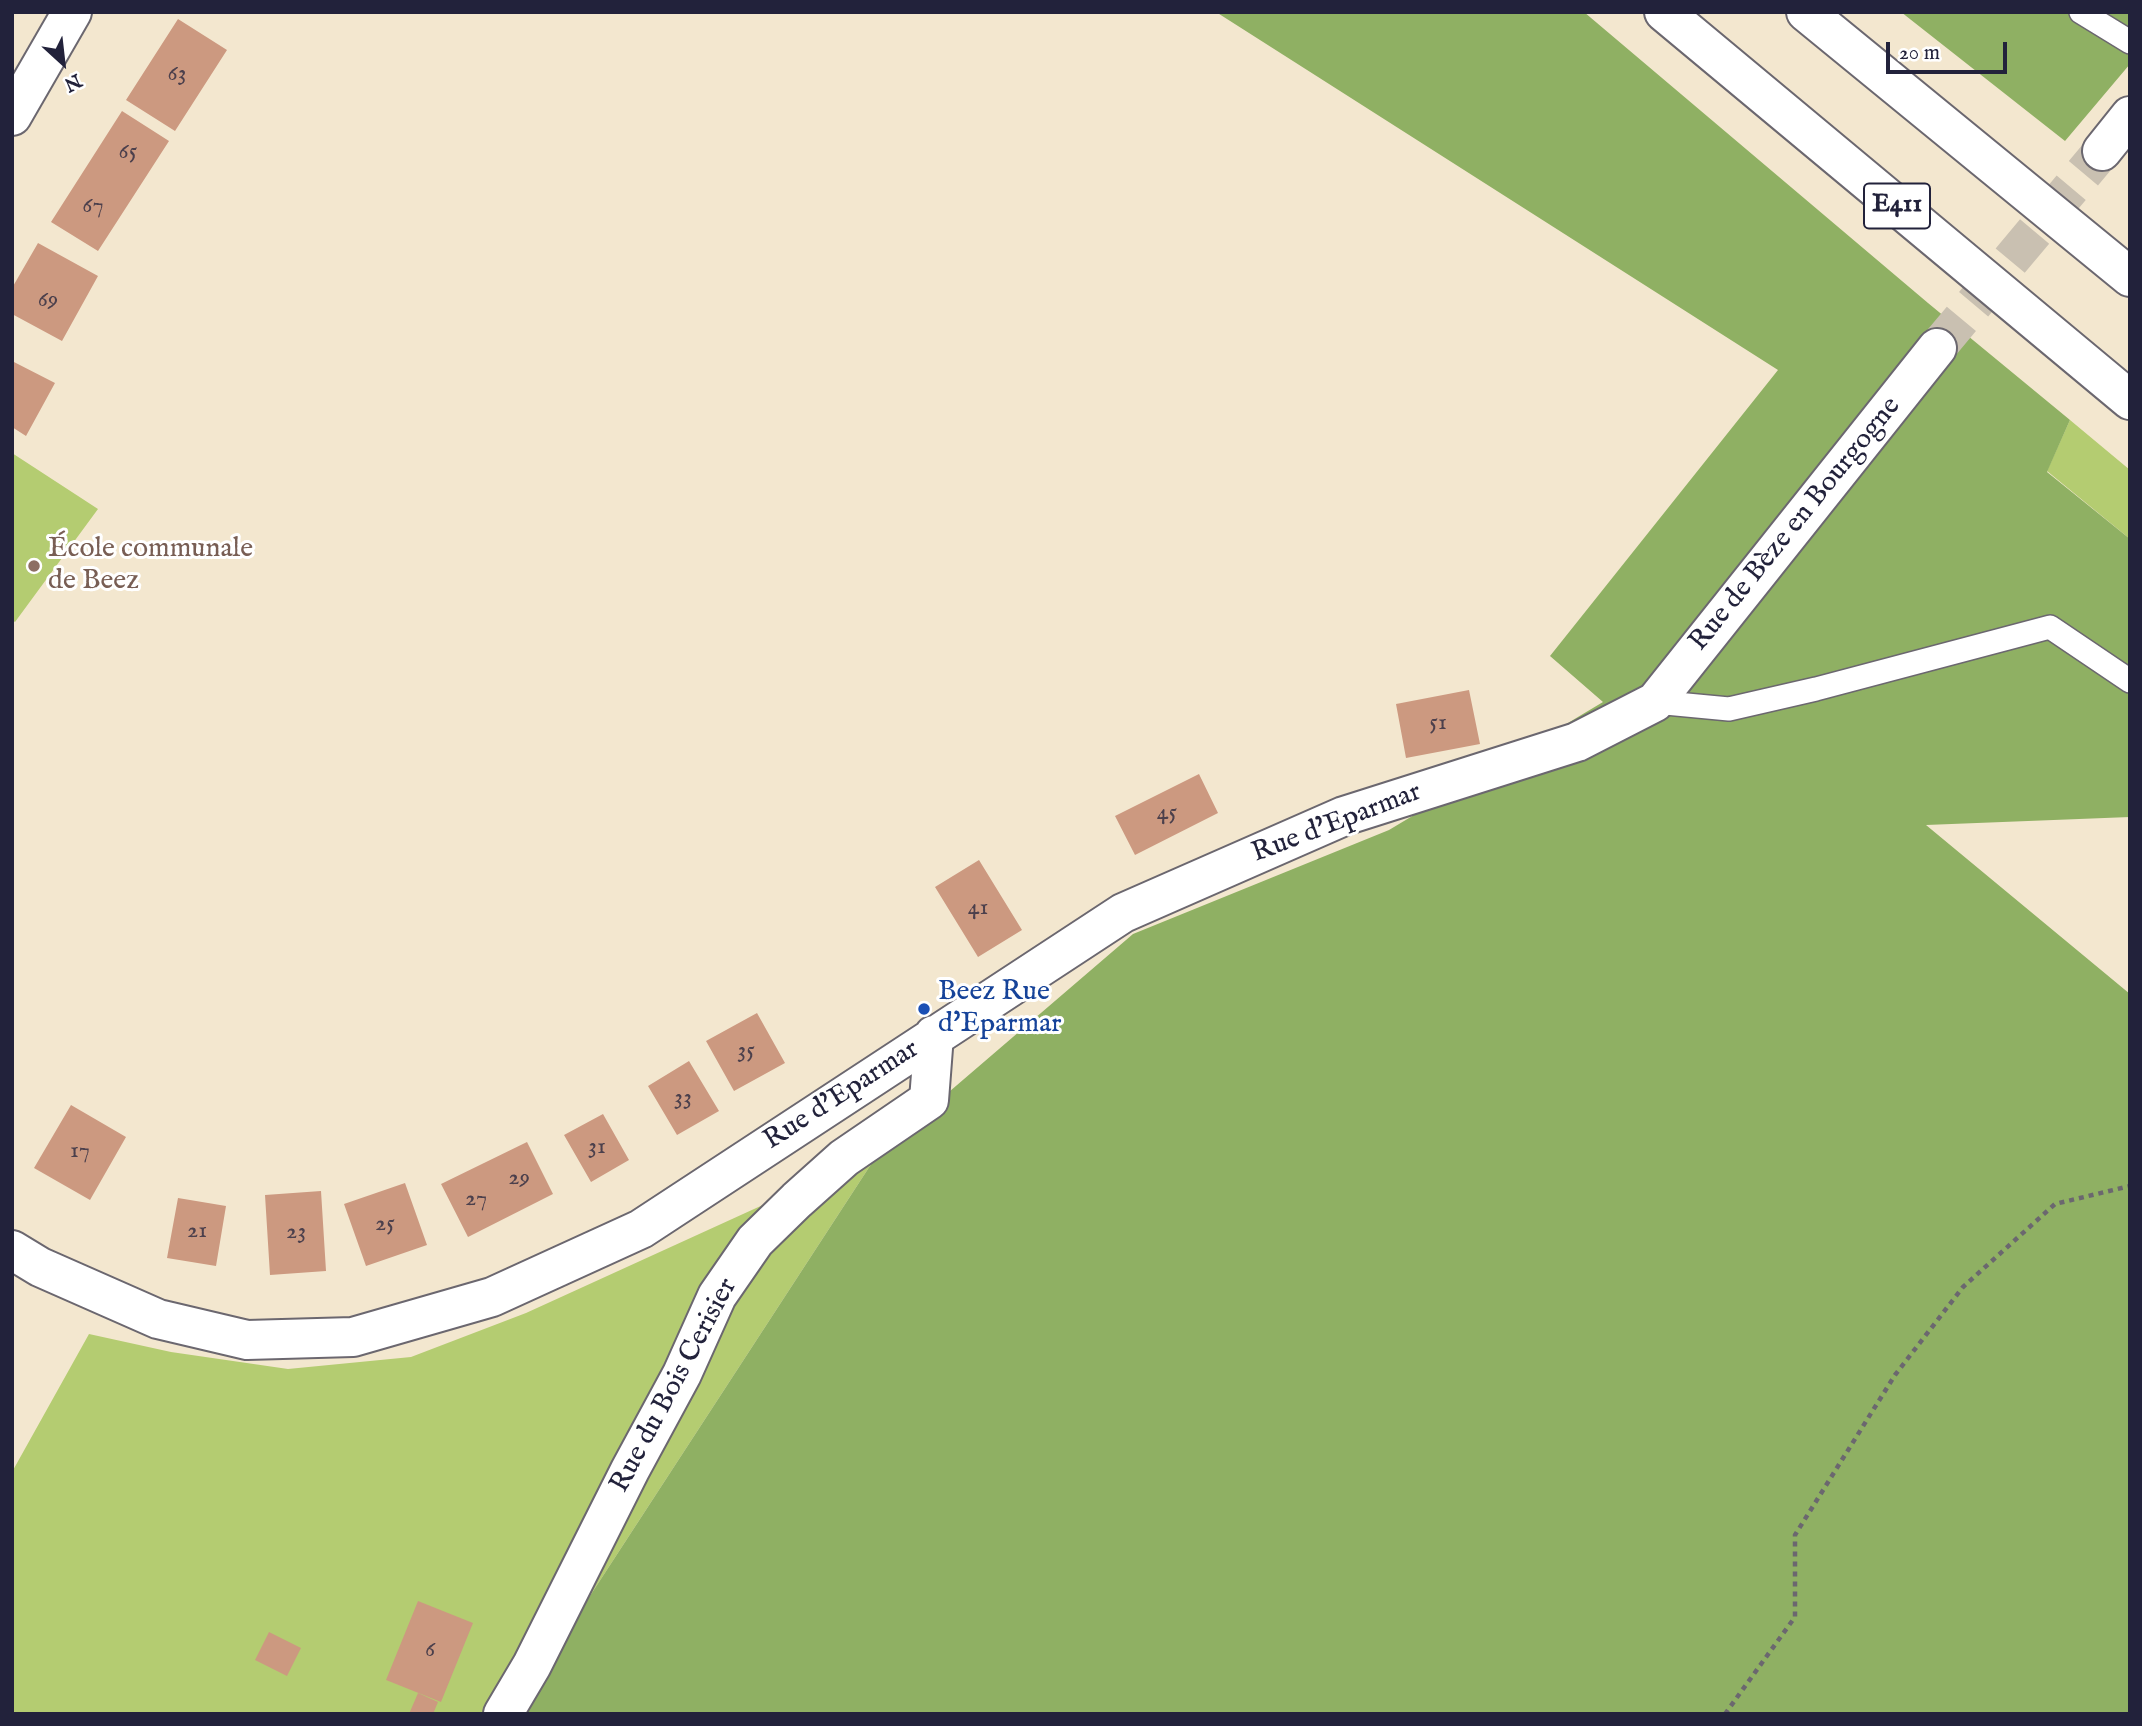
<!DOCTYPE html>
<html>
<head>
<meta charset="utf-8">
<style>
  body { margin:0 }
  #map { position:relative; width:2142px; height:1726px; overflow:hidden; background:#f3e7cf; font-family:"IM FELL English",serif }
  canvas { display:block }
  .frame { position:absolute; inset:0; border:14px solid #22223b; pointer-events:none }
  .north { position:absolute; left:28px; top:28px; width:70px; height:70px; -webkit-text-stroke:5px #fff; paint-order:stroke; rotate:153deg; font-size:19px; font-weight:700; line-height:28px; text-align:center; color:#22223b }
  .north::after { content:''; display:block; margin:auto; width:24px; height:32px; background:#22223b; clip-path:polygon(50% 0,100% 100%,50% 72%,0 100%) }
  .scale { position:absolute; left:1886px; top:42px; width:121px; height:32px; box-sizing:border-box; border:4px solid #22223b; border-top:0; padding-left:9px; font-size:21px; line-height:24px; white-space:nowrap; color:#22223b; -webkit-text-stroke:5px #fff; paint-order:stroke }
</style>
</head>
<body>
<div id="map">
<canvas width="2142" height="1726"></canvas>
<div class="frame"></div>
<div class="north">N</div>
<div class="scale">20 m</div>
</div>
<script>
const ctx = document.querySelector('canvas').getContext('2d');
ctx.lineJoin = 'round';
function fill(path, color) { ctx.fillStyle = color; ctx.fill(path, 'evenodd'); }
function strokePath(path, color, width, dash) { ctx.strokeStyle = color; ctx.lineWidth = width; ctx.lineCap = dash ? 'butt' : 'round'; ctx.setLineDash(dash || []); ctx.stroke(path); }
function drawText(font, color, halo, rows, align = 'center') {
  ctx.font = font + ' "IM FELL English",serif'; ctx.lineWidth = 6; ctx.setLineDash([]); ctx.textBaseline = 'middle'; ctx.strokeStyle = halo; ctx.fillStyle = color; for (const [text, x, y, turn = 0] of rows) {
    ctx.save(); ctx.translate(x, y); ctx.rotate((+turn || 0) * Math.PI / 180); ctx.textAlign = isNaN(turn) ? turn : align; if (halo) ctx.strokeText(text, 0, 0); ctx.fillText(text, 0, 0); ctx.restore();
  }
}
const green = new Path2D(`
  M2070 420 2130 470V539L2047 471Z
  M12 453 98 509 15 622 12 620Z
  M879 1152 513 1714H12V1472L89 1334 171 1352 288 1369 411 1357 526 1313Z`);
const forest = new Path2D(`
  M1216 12H1584L1928 303 2070 420 2047 472 2130 539V817L1926 825 2130 994V1714H513L879 1152 1133 934 1389 830 1603 702 1550 656 1778 370Z
  M1901 12H2130V64L2065 141Z`);
const building = new Path2D(`
  M178 19 227 50 175 131 126 100Z
  M122 111 169 141 98 251 51 222Z
  M38 243 98 276 62 341 12 314V288Z
  M12 361 55 383 26 436 12 427Z
  M1469 690 1480 744 1406 758 1396 704Z
  M1199 774 1218 813 1135 855 1115 816Z
  M979 860 1022 930 978 957 935 887Z
  M757 1013 785 1063 734 1091 706 1041Z
  M689 1061 719 1111 677 1135 648 1086Z
  M71 1105 126 1137 90 1200 34 1168Z
  M603 1114 629 1160 591 1182 564 1135Z
  M527 1142 553 1194 468 1237 441 1184Z
  M405 1183 427 1245 366 1266 344 1204Z
  M321 1191 326 1271 270 1275 265 1195Z
  M178 1198 226 1206 216 1266 167 1258Z
  M418 1601 473 1623 441 1702 386 1680Z
  M269 1632 301 1648 287 1676 255 1660Z
  M418 1693 438 1702 433 1714H409Z`);
const streetTunnel = new Path2D(`
  M1937 348 2102 151`);
const path = new Path2D(`
  M1725 1714 1795 1617V1535L1895 1375 1963 1287 2055 1204 2130 1186`);
const lane = new Path2D(`
  M2081 12 2130 42
  M1655 702 1729 709 1816 689 2050 627 2130 681`);
const street = new Path2D(`
  M2102 151 2130 116
  M12 1250 40 1267 158 1319 247 1340 353 1337 492 1297 641 1229 1123 913 1344 816 1577 742 1655 702 1937 348
  M503 1714 532 1665 630 1470 682 1374 717 1296 755 1241 797 1200 844 1158 929 1100 934 1035`);
const secondary = new Path2D(`
  M12 116 72 12`);
const highway = new Path2D(`
  M1664 12 2130 400
  M1806 12 2130 277`);
const markers = [
  [34,566,7,"#8d6e63"],
  [924,1009,7,"#1a4fb4"]
];
const numberNames = [
  ["63",177,75],
  ["65",128,153],
  ["67",93,207],
  ["69",48,301],
  ["51",1438,724],
  ["45",1167,814],
  ["41",978,909],
  ["35",746,1052],
  ["33",683,1099],
  ["31",597,1148],
  ["17",80,1152],
  ["29",519,1179],
  ["27",476,1200],
  ["25",385,1225],
  ["21",197,1232],
  ["23",296,1233],
  ["6",430,1651]
];
const shields = [
  [1897,206,66]
];
const shieldNames = [
  ["E411",1897,206]
];
const streetNames = [
  ["Rue de Bèze en Bourgogne",1796,525,-51],
  ["Rue d'Eparmar",1337,824,-21],
  ["Rue d'Eparmar",842,1096,-33],
  ["Rue du Bois Cerisier",675,1386,-62]
];
const educationNames = [
  ["École communale",48,550],
  ["de Beez",48,582]
];
const transitNames = [
  ["Beez Rue",938,993],
  ["d'Eparmar",938,1025]
];
fill(green, '#b4cc71');
fill(forest, '#8fb063');
fill(building, '#cc9980');
strokePath(streetTunnel, '#c9c0b1', 38, [38, 19]);
strokePath(lane, '#6b676f', 26);
strokePath(street, '#6b676f', 42);
strokePath(secondary, '#6b676f', 42);
strokePath(highway, '#6b676f', 42);
strokePath(path, '#6b676f', 4.5, [5, 5]);
strokePath(lane, '#fff', 23);
strokePath(street, '#fff', 38);
strokePath(secondary, '#fff', 38);
strokePath(highway, '#fff', 38);
for (const [x, y, r, color] of markers) { const dot = new Path2D(); dot.arc(x, y, r, 0, 2 * Math.PI); ctx.fillStyle = color; ctx.fill(dot); strokePath(dot, '#fff', 2.5); }
drawText('24px', '#4c404c', null, numberNames);
for (const [x, y, w] of shields) { const box = new Path2D(); box.roundRect(x - w / 2, y - 22.5, w, 45, 5); ctx.fillStyle = '#fff'; ctx.fill(box); strokePath(box, '#22223b', 2); }
drawText('bold 26px', '#22223b', null, shieldNames);
drawText('28px', '#22223b', '#fff', streetNames);
drawText('28px', '#785e54', '#fff', educationNames, 'left');
drawText('28px', '#164399', '#fff', transitNames, 'left');
</script>
</body>
</html>
